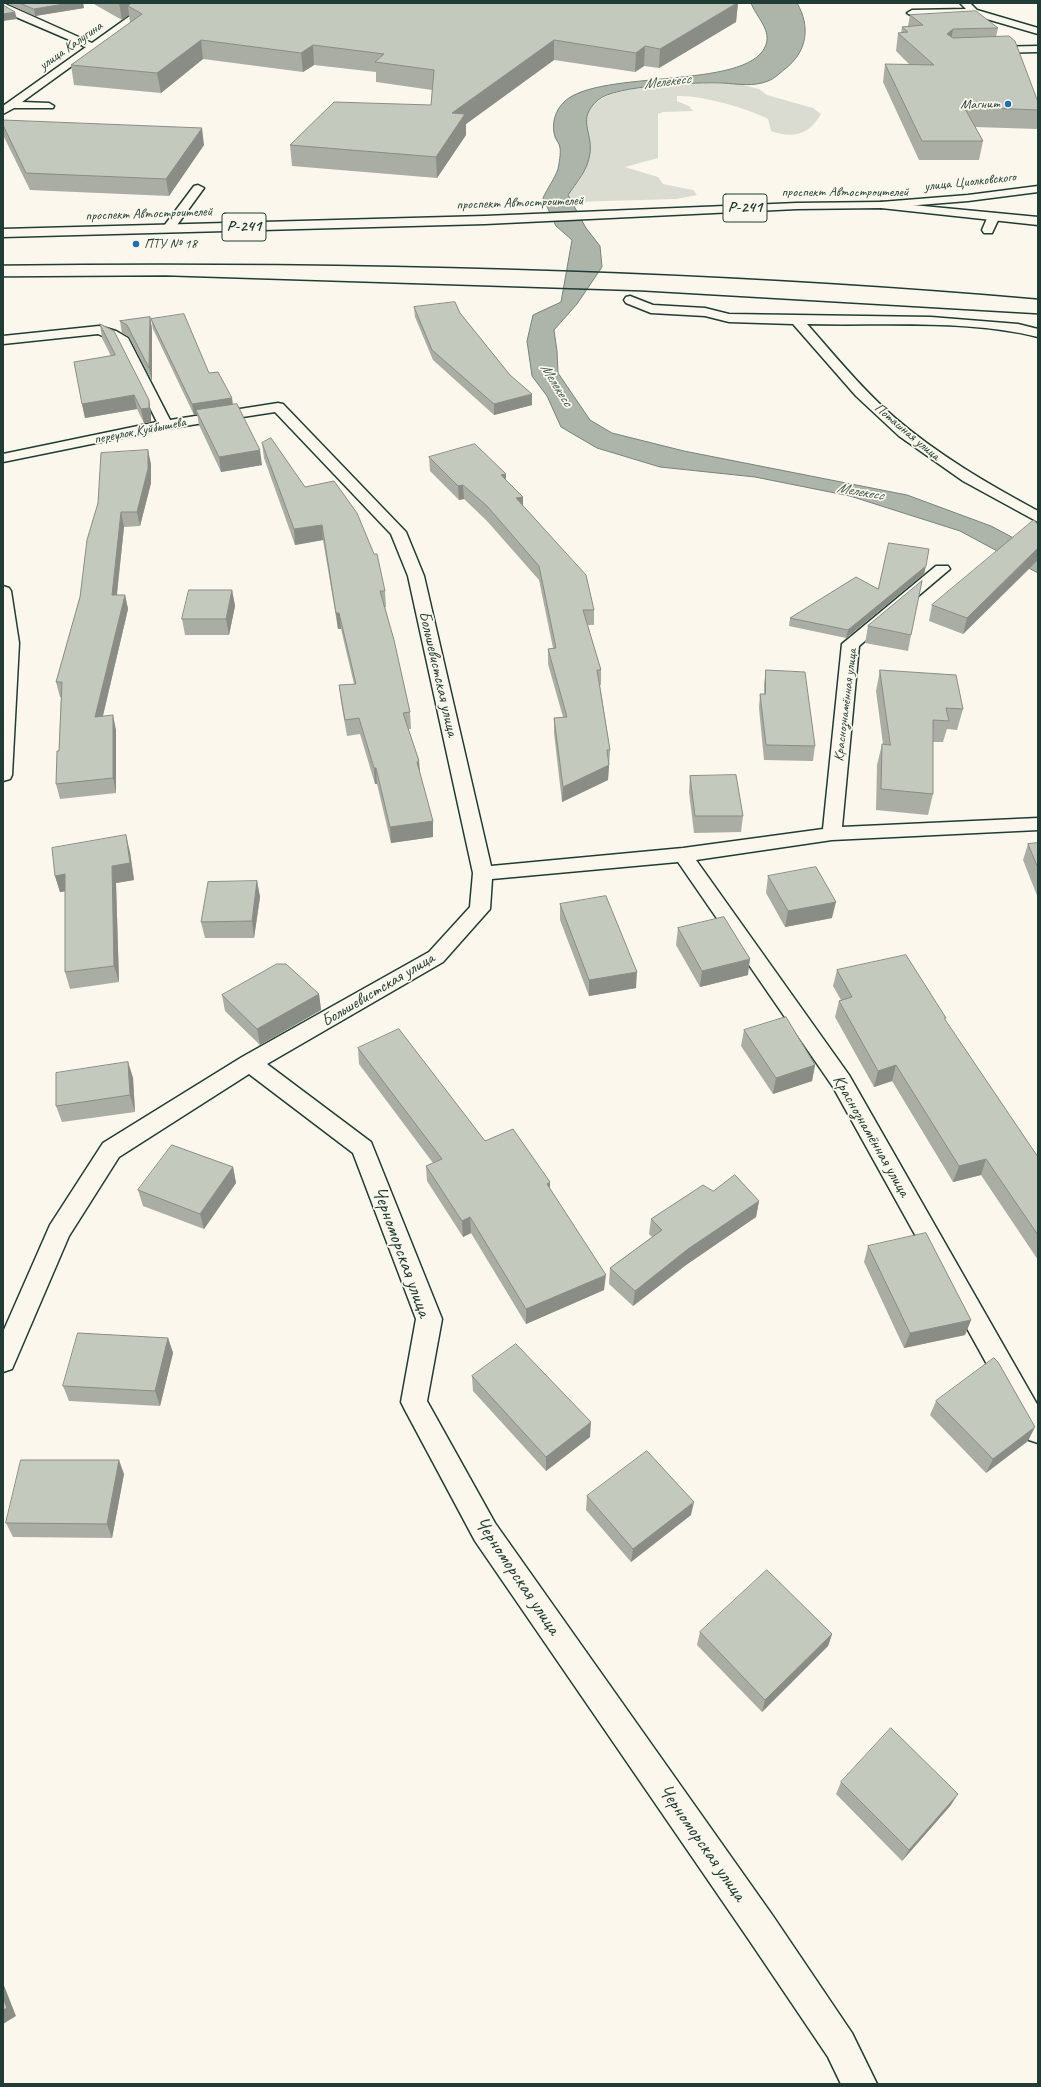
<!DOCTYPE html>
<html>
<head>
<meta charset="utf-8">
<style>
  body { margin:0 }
  #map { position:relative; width:1041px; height:2087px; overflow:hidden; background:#fbf7ec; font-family:Caveat,sans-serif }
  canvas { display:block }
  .frame { position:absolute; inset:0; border:4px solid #1f3d34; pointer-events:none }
</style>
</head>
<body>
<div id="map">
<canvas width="1041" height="2087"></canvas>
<div class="frame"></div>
</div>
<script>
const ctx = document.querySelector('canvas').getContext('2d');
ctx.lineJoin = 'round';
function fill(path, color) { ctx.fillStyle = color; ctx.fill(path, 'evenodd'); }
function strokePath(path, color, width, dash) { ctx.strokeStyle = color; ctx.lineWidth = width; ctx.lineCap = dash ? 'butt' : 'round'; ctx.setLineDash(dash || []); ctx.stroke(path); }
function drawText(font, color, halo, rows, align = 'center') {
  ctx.font = font + ' Caveat,sans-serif'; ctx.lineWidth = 3.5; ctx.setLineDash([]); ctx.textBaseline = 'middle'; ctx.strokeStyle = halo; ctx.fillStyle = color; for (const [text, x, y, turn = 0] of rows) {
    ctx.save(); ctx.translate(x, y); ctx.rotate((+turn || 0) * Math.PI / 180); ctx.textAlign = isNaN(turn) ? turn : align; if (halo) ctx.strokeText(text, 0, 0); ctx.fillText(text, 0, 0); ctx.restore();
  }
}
const green = new Path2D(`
  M722 83 739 84 759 89 767 95 813 108 821 114C809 135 793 139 771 131L768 119C747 108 701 95 677 96V101L689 106 693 111 663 112 658 114V158L625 167 658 177 663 184 693 190 697 195 676 199 571 202 568 195C572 189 581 181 583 173 586 165 589 142 588 134 588 130 585 126 585 122 586 80 693 84 722 83Z`);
const water = new Path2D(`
  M751 3H797C811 27 807 52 785 69 780 73 774 79 768 81 754 87 737 84 723 83 698 82 615 85 598 100 576 119 593 132 590 153 588 170 577 182 568 195L586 228 600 246 602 267 577 304 554 330 557 351 558 373 590 420 612 433 684 451 907 495 991 526 1038 551V573L960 531 850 496 755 477 660 467 597 448 561 427 547 396 532 376 527 341 533 315 561 302 572 240 556 226 543 198C547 189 555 178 558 169 559 164 561 153 560 148 560 144 556 140 555 137 551 124 555 110 565 101 601 69 745 90 765 47 773 31 756 17 751 3Z`);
const minor = new Path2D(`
  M3 3 92 43 148 3H159L22 102 49 103 54 106 53 108H14L3 114V106L86 47 9 14 3 10Z
  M960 3H970L977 10 1038 28V34L973 15 912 16 907 13 912 10 966 9Z
  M1038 46V52L989 53 984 50 989 47Z
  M198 185 204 188 172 232H164L162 229 164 226 194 186Z
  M1038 186V192L968 201 881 208 875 205 881 202 968 195Z
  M994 213 1000 216 992 233H984L982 230 988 216Z
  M630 296 653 305 705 308 729 314 931 317 1018 324 1038 329V337C967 319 881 326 807 324 835 356 863 390 895 418 938 455 988 484 1038 511V522L963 481 899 436 856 396 793 324 729 322 705 316 651 313 626 303 624 300 626 297Z
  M99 326 116 331 128 338 170 420 278 403 283 404 406 532 424 576 491 866 683 848 823 829 842 644 936 566H948L950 569 859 646 842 827 1038 818V830L832 840 696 860 849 1075 1038 1406V1443L1029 1440 833 1087 678 862 492 879 490 909 443 962 267 1064 371 1142 442 1319 427 1401 495 1523 773 1916 852 2033 877 2084H841L828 2057 749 1940 475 1541 405 1410 401 1402 416 1319 353 1153 249 1074 119 1157 69 1236 12 1369 3 1372V1332L50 1225 103 1143 242 1057 429 952 470 907 473 873 408 576 391 534 275 412 165 429 3 462V454L157 422 118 343 98 334 3 344V336Z
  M3 586 9 588 11 591 19 643 12 775 10 779 3 781Z`);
const highway = new Path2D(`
  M881 202 1038 217V225L881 208 797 209 485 224 3 237V229L485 216 797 203Z`);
const rail = new Path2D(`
  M3 265C348 261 694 269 1038 299
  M3 277 166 276 641 291 1038 314`);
const wall = new Path2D(`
  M6 3H83L84 8 35 16Z
  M92 3H738L736 22 659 68 644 66 635 72 554 60 466 124V135L437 178 292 166 290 145 431 105 432 90 376 82V72L314 65 303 72 203 59 161 93 74 85 71 65 130 23 129 15 122 20Z
  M910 15 998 28 996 37 1038 102V122L1037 129 975 127 983 141 979 160H919L883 82 885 64 910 65 896 51 898 33H901L902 27 908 26Z
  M3 120 204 145 169 196 30 190 4 137 3 131Z
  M414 307 460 313 510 375 532 405 494 415 433 360 415 317Z
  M150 317 152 329V381L129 337 122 333 120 321Z
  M151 319 209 373 232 398 233 405 262 465 221 472 199 425 197 414 194 415 153 329Z
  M100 324 149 400 151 414V422L144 423 137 409 85 418 82 404 111 356 102 338Z
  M262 443 305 487 385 591 386 607H385L410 712 411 729H408L419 761 420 773 433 837 391 843 377 784H375L360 734 347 736 341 702 339 685 354 684 341 629H338L323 540 295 545 264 458Z
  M429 457 506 480 523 497V506L594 610V625H587L601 670V685H600L610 750 608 780 562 802 554 733V718L563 717 548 664V649L553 648 539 580 487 521 464 499 459 500 430 471Z
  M151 464V483L140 526 124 527 117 595H125L128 609 103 716 116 730V793L60 799 56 784 59 751 61 697H60L56 682 80 597 98 503Z
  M1038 525V560L963 634 929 621 932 605Z
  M929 549 924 574 846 638 789 626 790 618 878 589Z
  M232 590 235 606 229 635H185L182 619Z
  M868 626 911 635 908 651 865 643Z
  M766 670 815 746 813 761 764 760 759 708 760 694H764V684Z
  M880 670 963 709 957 730 947 729 943 742H933V794L928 815 876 810 877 765 882 744H883L876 691Z
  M690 776 743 816 741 832 694 833 689 792Z
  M1038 843V898L1023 860 1028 844Z
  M130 852 134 880 116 883 119 982 70 989 65 972V891L60 892 55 876Z
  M768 876 832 918 785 927 766 893Z
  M257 881 260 897 254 938H205L201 922Z
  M560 904 636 988 589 996 560 920Z
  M678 928 748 975 700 987 676 945Z
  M837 970 945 1020 1038 1157V1260L981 1175 953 1182 892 1081 874 1087 835 1017 839 1001 841 1000 833 986Z
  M319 994 321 1010 260 1045 225 1011 222 995Z
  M744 1030 815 1065 812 1081 773 1094 741 1046Z
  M358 1048 485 1141 550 1182V1189L604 1290 526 1324 471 1233 463 1237 427 1181 426 1166 433 1163 359 1064Z
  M128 1062 133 1078 135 1112 62 1122 56 1106Z
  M233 1167 236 1183 204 1229 143 1206 138 1190Z
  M713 1191 759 1201 756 1217 686 1265 633 1306 609 1284 610 1268 652 1237 649 1234 651 1219Z
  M868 1246 971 1320 965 1335 904 1348 864 1262Z
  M168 1338 173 1353 160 1406 69 1401 63 1386Z
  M472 1376 590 1437 546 1471 473 1391Z
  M936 1401 1028 1441 986 1473 930 1415Z
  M124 1474 112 1538 13 1537 6 1523Z
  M587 1496 691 1515 631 1562 586 1510Z
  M700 1632 832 1634 828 1646 762 1712 697 1645Z
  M841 1782 951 1805 902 1861 836 1794Z`);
const shadedWall = new Path2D(`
  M70 3H83L84 8 35 16 34 9Z
  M119 3H145L128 6 129 15 122 20Z
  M738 3 736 22 659 68 660 49Z
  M15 12 17 19 3 21V14Z
  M953 29 950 46 947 34Z
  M201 40 203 59 161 93 157 73Z
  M554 40V60L466 124V135L437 178 436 157 452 113Z
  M313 45 314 65 303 72 301 53Z
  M645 46 644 66 635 72 636 53Z
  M202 128 204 145 169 196 166 179Z
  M150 317 152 329V381L149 368Z
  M532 394V405L494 415V404Z
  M134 395 137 409 85 418 82 404Z
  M232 398 233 408 196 410 197 414 194 415 192 404Z
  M149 400 151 414V422L144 423 141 409Z
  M148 450 151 464V483L140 526 137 512Z
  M260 450 262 465 221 472 219 457Z
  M506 474V488L501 475Z
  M463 485 464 499 459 500 458 486Z
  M523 497V511L516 498Z
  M121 512 124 527 115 610 112 595Z
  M322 525 323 540 295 545 294 529Z
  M1038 548V560L963 634 967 618Z
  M926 566 924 574 846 638 848 630Z
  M232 590 235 606 229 635 226 619Z
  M125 595 128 609 99 732 95 717Z
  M336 613H339L341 629H338Z
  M113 715 116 730V793L113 778Z
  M419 761 420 778 417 762Z
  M609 765 608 780 562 802 563 787Z
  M374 768H376L377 784H375Z
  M433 821V837L391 843 390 827Z
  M126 835 130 852 134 880 116 883 119 982 114 966 112 866Z
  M65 874 70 891 60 892 55 876Z
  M257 881 260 897 254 938 252 921Z
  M836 902 832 918 785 927 788 911Z
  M750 959 748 975 700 987 702 971Z
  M637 972 636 988 589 996V980Z
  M319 994 321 1010 260 1045 257 1029Z
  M128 1062 133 1078 135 1112 130 1095Z
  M815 1065 812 1081 773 1094 776 1078Z
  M896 1065 892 1081 874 1087 878 1071Z
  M986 1159 981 1175 953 1182 959 1166Z
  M233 1167 236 1183 204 1229 200 1214Z
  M550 1182V1198L547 1184Z
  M759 1201 756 1217 686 1265 633 1306 635 1291 688 1249Z
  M470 1217 471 1233 463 1237 462 1221Z
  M606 1275 604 1290 526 1324V1309Z
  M971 1320 965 1335 904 1348 910 1333Z
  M168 1338 173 1353 160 1406 155 1391Z
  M591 1422 590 1437 546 1471V1457Z
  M1035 1427 1028 1441 986 1473 993 1459Z
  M119 1460 124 1474 112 1538 107 1524Z
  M694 1502 691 1515 631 1562 633 1549Z
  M832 1634 828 1646 762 1712 765 1700Z
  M958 1794 951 1805 902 1861 909 1850Z
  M3 1983 16 2016 3 2024Z`);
const building = new Path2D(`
  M20 3H70L34 9Z
  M132 3H737L660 49 645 46 636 53 554 40 452 113 465 114 436 157 290 145 334 102 431 105 434 70 375 62 384 54 313 45 301 53 201 40 157 73 71 65 142 14 128 6Z
  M3 5 15 12 3 14Z
  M976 11 998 28 953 29 947 34 953 38 1009 36 1015 41 1038 102V110L964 107 983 141H922L885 64 934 65 898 33 908 32 902 27 923 25 910 15Z
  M3 120 202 128 166 179 26 173 3 125Z
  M455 302 460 313 510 375 532 394 494 404 432 350 414 307Z
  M184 314 209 373 218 372 232 398 192 404 151 319Z
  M150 317 149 368 127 325 120 321Z
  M100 324 114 331 149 400V408L141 409 134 395 82 404 74 362 115 355Z
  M237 404 260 450 219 457 196 410Z
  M271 438 305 487 334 481 357 513 374 554H377L385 591H380L394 640 410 712 403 713 419 761 417 762 433 821 390 827 376 768H374L359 718 345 720 339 685 356 684 339 613H336L322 525 294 529 262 443Z
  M475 444 506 474 501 475 523 497 516 498 586 575 594 610H583L601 670H597L610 750H607L609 765 563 787 554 718 567 717 548 649 556 648 539 566 487 506 463 485 458 486 429 457Z
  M148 450V469L137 512H121L112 595H125L95 717 113 715V778L56 784 57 751H59L62 682H56L80 597 87 540 98 503 101 453Z
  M1034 520 1038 525V548L967 618 932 605Z
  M889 543 929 549 926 566 848 630 790 618 856 577 878 589Z
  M922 581 911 635 868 626Z
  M189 590H232L226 619H182Z
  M766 670 805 672 815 746 766 745 760 694H765Z
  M880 670 956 675 963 709 946 708 949 721 933 720V794L881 789 882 744 890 745Z
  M736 775 743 816H695L690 776Z
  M126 835 130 863 112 866 114 966 65 972V874L55 876 52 848Z
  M1038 843V868L1028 844Z
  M816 867 836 902 788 911 768 876Z
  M257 881 252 921 201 922 208 882Z
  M606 896 637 972 589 980 560 904Z
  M724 917 750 959 702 971 678 928Z
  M906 955 946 1018H944L1038 1157V1235L986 1159 959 1166 896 1065 878 1071 839 1001 852 997 837 970Z
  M277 964H286L319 994 257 1029 222 995Z
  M786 1017 815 1065 776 1078 744 1030Z
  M399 1029 485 1141 513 1129 550 1182 547 1184 606 1275 526 1309 470 1217 462 1221 426 1166 442 1159 358 1048Z
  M128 1062 130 1095 56 1106V1073Z
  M172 1145 233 1167 200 1214 138 1190Z
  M735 1175 759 1201 688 1249 635 1291 610 1268 662 1230 651 1219 703 1185 713 1191Z
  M926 1233 971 1320 910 1333 868 1246Z
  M78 1333 168 1338 155 1391 63 1386Z
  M516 1344 591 1422 546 1457 472 1376Z
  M994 1358 998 1362 1035 1427 993 1459 936 1401Z
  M647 1451 694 1502 633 1549 587 1496Z
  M21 1460H119L107 1524 6 1523Z
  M767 1570 832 1634 765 1700 700 1632Z
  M891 1728 958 1794 909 1850 841 1782Z
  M3 1998 7 2008 3 2010Z`);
const markers = [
  [1008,104,4,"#1f6fb2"],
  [136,244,4,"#1f6fb2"]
];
const farStreetnames = [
  ["улица Калугина",71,46,-35],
  ["улица Циолковского",970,182,-6],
  ["проспект Автостроителей",845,192],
  ["проспект Автостроителей",520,203,-2],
  ["проспект Автостроителей",149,214,-2],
  ["переулок Куйбышева",140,431,-11],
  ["Поташная улица",907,432,40],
  ["Краснознамённая улица",846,705,-83]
];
const farPoinames = [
  ["Магнит",1000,104],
  ["ПТУ № 18",144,244,"left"]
];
const farWaternames = [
  ["Мелекесс",667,82,-7],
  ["Мелекесс",556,385,58],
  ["Мелекесс",860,492,10]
];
const shields = [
  [745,208,44],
  [244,227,44]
];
const shieldNames = [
  ["Р-241",745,208],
  ["Р-241",244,227]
];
const streetNames = [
  ["Большевистская улица",438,674,77],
  ["Большевистская улица",378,990,-31],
  ["Краснознамённая улица",871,1136,60]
];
const nearStreetnames = [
  ["Черноморская улица",401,1252,70],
  ["Черноморская улица",517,1576,56],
  ["Черноморская улица",702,1843,55]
];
fill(green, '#dbdcd1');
fill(water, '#adb4aa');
strokePath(water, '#74847b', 1);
strokePath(minor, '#1f3d34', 3);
strokePath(highway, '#1f3d34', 3);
fill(minor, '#fbf7ec');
fill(highway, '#fbf7ec');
strokePath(rail, '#1f3d34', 1.5);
fill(wall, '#a9ada3');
fill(shadedWall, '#898d85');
fill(building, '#c4c9be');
strokePath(building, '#898d85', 1);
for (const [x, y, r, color] of markers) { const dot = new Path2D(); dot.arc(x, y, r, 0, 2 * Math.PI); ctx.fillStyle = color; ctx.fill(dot); strokePath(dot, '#fbf7ec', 1.5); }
drawText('14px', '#1f3d34', '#fbf7ec', farStreetnames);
drawText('14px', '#1f3d34', '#fbf7ec', farPoinames, 'right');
drawText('italic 15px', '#425b52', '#fbf7ec', farWaternames);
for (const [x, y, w] of shields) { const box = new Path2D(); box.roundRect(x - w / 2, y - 14, w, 28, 3); ctx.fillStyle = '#fbf7ec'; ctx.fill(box); strokePath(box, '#1f3d34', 1); }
drawText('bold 16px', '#1f3d34', null, shieldNames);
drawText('17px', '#1f3d34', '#fbf7ec', streetNames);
drawText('20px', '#1f3d34', '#fbf7ec', nearStreetnames);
</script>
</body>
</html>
